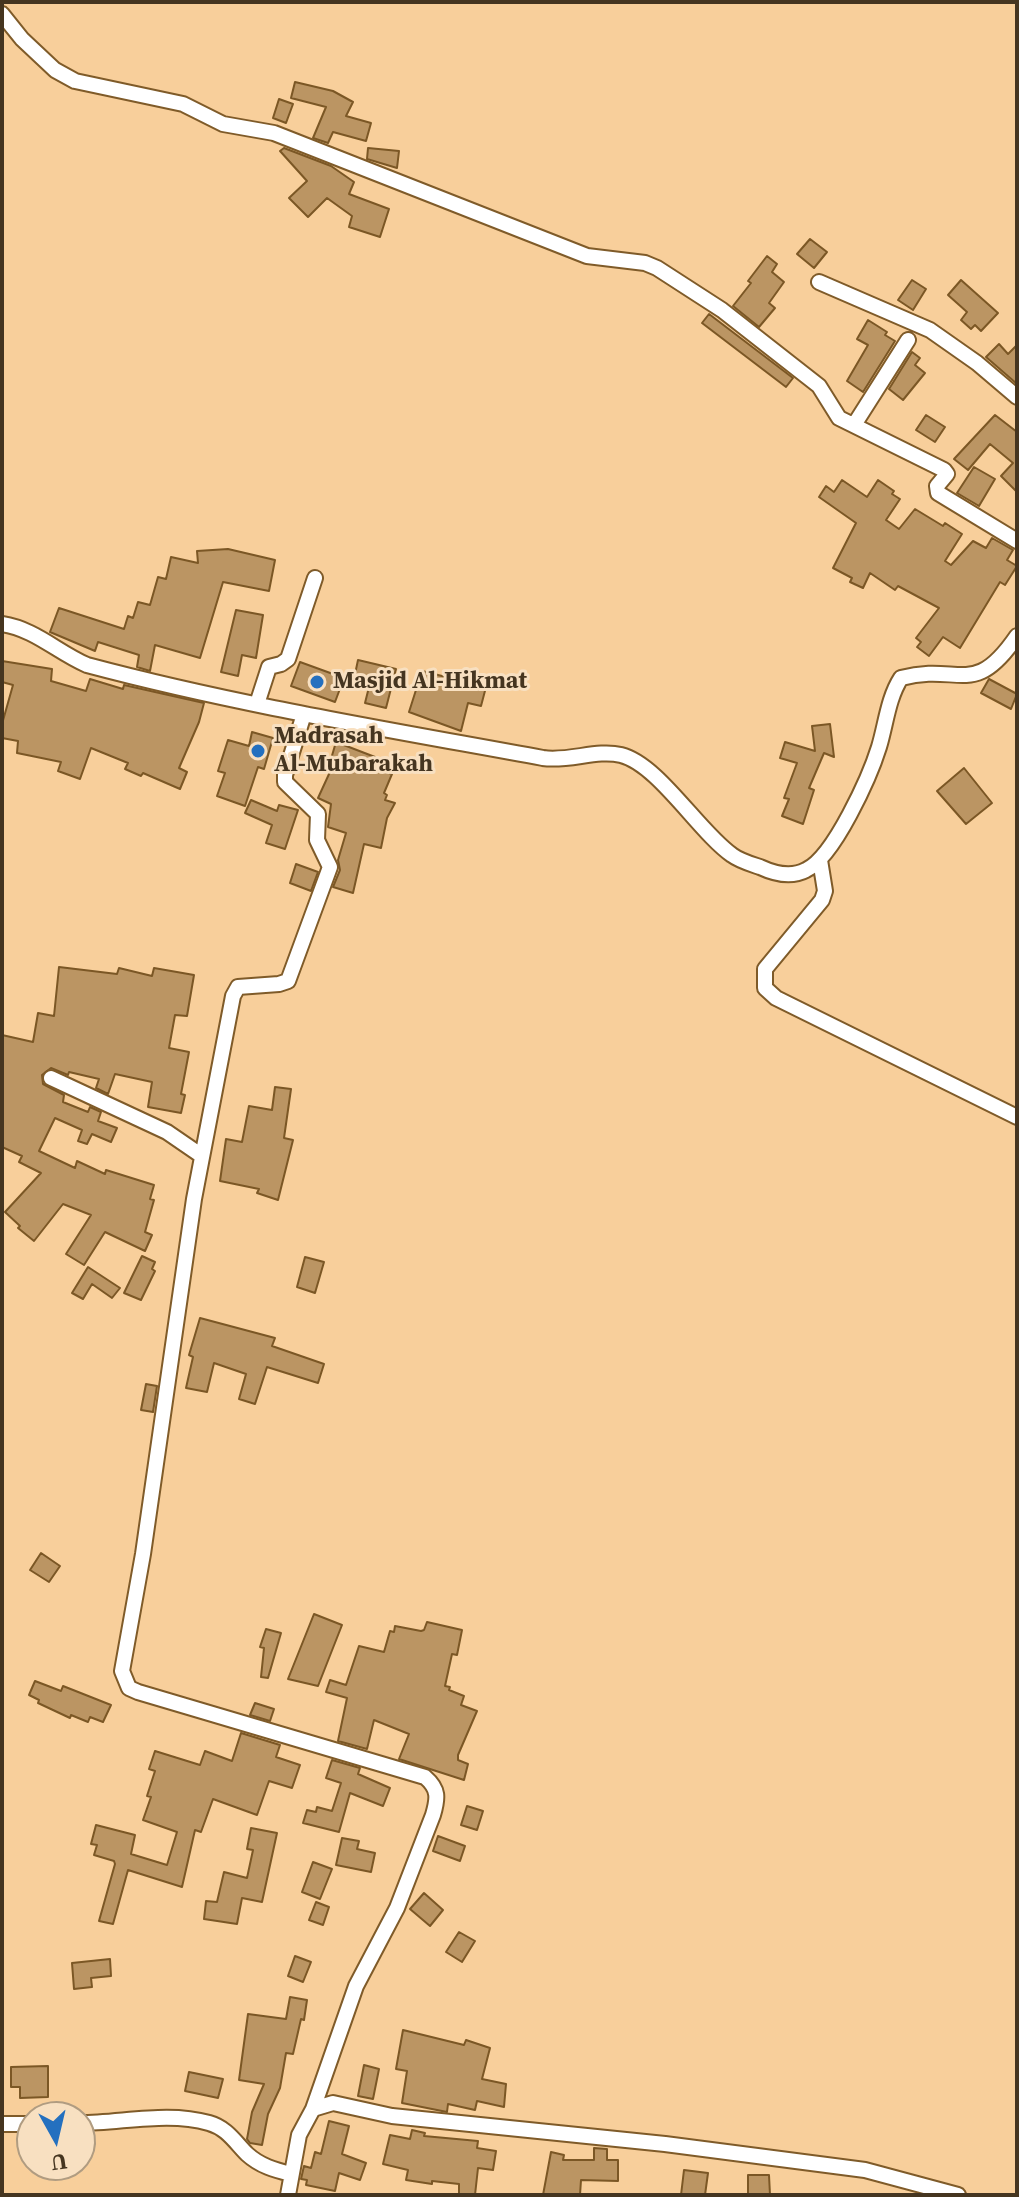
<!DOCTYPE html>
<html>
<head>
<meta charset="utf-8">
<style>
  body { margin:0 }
  #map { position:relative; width:1019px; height:2197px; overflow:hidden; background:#f8cf9b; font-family:"Source Serif 4",serif }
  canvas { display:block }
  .frame { position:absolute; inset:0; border:4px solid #453520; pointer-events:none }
  .north { position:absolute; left:16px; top:2101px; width:80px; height:80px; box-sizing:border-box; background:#f8e0c1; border:2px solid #b09c81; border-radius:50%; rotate:172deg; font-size:22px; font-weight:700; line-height:32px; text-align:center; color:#453520 }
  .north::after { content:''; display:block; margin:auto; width:28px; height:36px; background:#2470bf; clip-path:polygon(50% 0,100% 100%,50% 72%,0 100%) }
</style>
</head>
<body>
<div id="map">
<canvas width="1019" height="2197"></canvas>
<div class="frame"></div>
<div class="north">U</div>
</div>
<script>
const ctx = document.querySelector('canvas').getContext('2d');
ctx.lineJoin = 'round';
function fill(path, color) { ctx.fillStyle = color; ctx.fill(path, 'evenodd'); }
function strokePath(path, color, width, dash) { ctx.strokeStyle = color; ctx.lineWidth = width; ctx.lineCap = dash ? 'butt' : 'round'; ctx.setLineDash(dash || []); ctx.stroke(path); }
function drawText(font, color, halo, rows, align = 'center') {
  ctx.font = font + ' "Source Serif 4",serif'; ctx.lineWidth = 6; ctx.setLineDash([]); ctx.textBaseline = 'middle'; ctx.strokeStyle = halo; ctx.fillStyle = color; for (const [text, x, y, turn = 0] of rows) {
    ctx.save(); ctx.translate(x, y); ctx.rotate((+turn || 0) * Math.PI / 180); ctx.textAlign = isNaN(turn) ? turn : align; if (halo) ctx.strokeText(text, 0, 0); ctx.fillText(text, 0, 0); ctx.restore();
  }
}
const building = new Path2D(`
  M295 82 333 91 353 102 346 116 371 123 366 141 333 132 328 143 313 138 326 107 291 98Z
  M279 99 293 104 286 123 273 118Z
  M284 148 331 166 354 182 349 194 389 209 380 237 349 227 352 216 327 198 308 217 289 198 307 181 280 151Z
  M368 148 399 151 397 168 367 159Z
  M810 239 827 252 814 268 797 254Z
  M767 256 777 264 772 272 784 282 769 303 775 308 759 327 733 306 751 283 748 281Z
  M912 280 926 289 913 310 898 300Z
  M961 280 998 313 981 331 975 325 971 329 961 320 967 312 948 295Z
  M709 314 793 378 786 387 702 323Z
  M868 320 887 332 885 335 895 341 863 392 847 381 868 345 857 339Z
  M999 344 1008 354 1017 345V384L986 357Z
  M912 352 920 358 915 365 925 373 903 400 889 389Z
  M926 415 945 427 935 442 916 430Z
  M995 415 1017 432V492L1001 476 1013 463 990 444 968 470 954 459Z
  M974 467 995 479 979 506 957 493Z
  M842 480 867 497 878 480 894 491 892 494 900 499 886 520 899 529 915 509 943 526 945 523 962 534 945 561 951 565 973 541 986 548 992 538 1013 550 1007 560 1017 566 1005 585 1000 582 960 648 943 637 929 656 917 647 921 642 916 638 939 608 898 586 895 590 870 573 863 588 850 582 852 578 833 568 856 523 819 497 826 486 834 492Z
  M228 549 275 560 269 591 223 582 200 658 155 645 150 671 137 667 139 655 98 642 95 651 50 632 59 608 124 629 128 616 133 618 138 602 150 605 158 577 166 579 171 557 198 563 197 551Z
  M236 610 263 615 256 658 242 655 238 676 221 672Z
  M358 660 396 669 386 708 365 703 370 683 354 679Z
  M2 661 52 669 51 681 86 691 90 679 123 689 124 685 204 703 199 722 179 768 187 772 180 789 143 773 141 776 125 769 128 763 91 748 80 779 58 771 61 762 17 753 18 741 2 738V724L13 685 2 682Z
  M300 662 344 678 335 702 291 686Z
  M422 671 486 687 481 706 468 703 461 731 409 712Z
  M989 679 1017 694 1011 709 981 693Z
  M830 724 834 757 824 753 809 788 814 790 803 824 782 816 789 799 784 798 797 763 780 758 785 742 815 751 812 726Z
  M252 732 273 738 264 769 258 767 245 806 217 796 225 773 218 771 228 740 249 746Z
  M336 742 375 757 372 768 392 774 384 793 387 795 385 800 395 803 387 818 381 848 364 844 353 893 333 887 340 870 338 860 346 833 328 827 331 804 318 798 335 761 331 759Z
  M964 768 992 803 966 824 937 791Z
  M251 800 277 811 279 805 298 810 285 849 266 843 272 825 245 813Z
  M296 864 318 872 311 891 290 883Z
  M59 967 117 974 119 968 152 976 154 968 194 975 187 1016 175 1015 169 1048 189 1052 181 1094 185 1095 181 1113 148 1107 152 1082 115 1074 108 1094 96 1088 99 1079 69 1072 68 1075 51 1068 42 1075 43 1084 64 1095 63 1102 88 1112 90 1107 101 1112 98 1121 117 1128 111 1142 92 1134 87 1144 78 1141 82 1130 55 1118 39 1151 75 1168 77 1161 105 1174 106 1170 154 1185 150 1199 154 1200 145 1232 152 1235 145 1251 105 1232 84 1265 66 1254 91 1215 63 1204 34 1241 18 1228 20 1226 5 1212 41 1173 19 1162 22 1156 2 1147V1035L33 1042 38 1013 54 1016Z
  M275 1087 291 1089 284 1138 293 1140 278 1200 257 1193 259 1189 220 1181 226 1139 242 1142 249 1106 272 1110Z
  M142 1256 155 1262 152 1269 155 1271 141 1300 124 1293Z
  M305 1257 324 1262 315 1293 297 1287Z
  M88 1267 120 1288 112 1298 92 1284 83 1299 72 1293Z
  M200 1318 275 1338 272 1346 324 1364 318 1383 267 1367 255 1404 239 1399 246 1374 214 1363 207 1392 186 1388 193 1357 189 1355Z
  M146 1384 157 1386 153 1412 141 1410Z
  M41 1553 60 1566 49 1582 30 1570Z
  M314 1614 342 1625 318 1686 288 1679Z
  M427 1622 462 1630 457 1655 452 1654 445 1686 450 1687 449 1690 464 1696 461 1705 477 1711 458 1755V1760L468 1764 464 1780 399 1759 409 1734 374 1720 367 1749 338 1741 347 1698 326 1692 330 1680 346 1685 359 1646 384 1652 390 1631 394 1632 395 1626 421 1631 424 1630Z
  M266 1629 281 1633 268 1678 261 1677 264 1648 260 1647Z
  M35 1681 61 1691 63 1686 111 1705 103 1722 90 1717 88 1722 71 1715 70 1718 38 1703 39 1700 29 1695Z
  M255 1703 274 1709 270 1721 250 1715Z
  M241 1733 280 1745 276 1757 300 1765 292 1788 269 1781 257 1815 213 1799 201 1832 195 1830 182 1887 128 1870 113 1924 99 1921 115 1864 114 1861 94 1855 97 1845 91 1844 96 1825 135 1835 131 1854 167 1865 177 1832 143 1820 151 1797 147 1796 155 1771 149 1769 155 1751 200 1765 205 1751 232 1761Z
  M332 1760 360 1768 358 1774 390 1788 383 1806 350 1793 339 1832 303 1823 307 1810 316 1812 317 1807 332 1811 341 1783 326 1778Z
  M467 1806 483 1811 477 1830 461 1825Z
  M251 1828 277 1833 262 1902 242 1898 237 1924 204 1919 206 1901 217 1902 224 1872 247 1878 253 1850 247 1849Z
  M438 1836 465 1846 460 1861 433 1851Z
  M342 1838 359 1841 357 1849 375 1853 371 1872 336 1865Z
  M313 1862 332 1869 320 1899 302 1892Z
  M424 1893 443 1910 430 1926 410 1909Z
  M316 1902 329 1907 323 1925 309 1920Z
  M459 1932 475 1941 462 1962 446 1952Z
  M295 1956 311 1962 303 1982 288 1976Z
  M110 1959 111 1976 91 1978 92 1987 74 1989 72 1963Z
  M290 1997 307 2000 304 2020 301 2019 293 2054 286 2053 280 2088 268 2114 262 2145 250 2143 247 2139 252 2112 264 2084 239 2080 248 2014 286 2019Z
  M403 2030 464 2045 466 2040 490 2048 482 2079 506 2084 504 2107 477 2101 475 2110 448 2104 447 2112 402 2103 407 2071 396 2069Z
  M364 2065 379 2069 373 2099 358 2096Z
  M48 2066V2097L20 2098V2087H11V2067Z
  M189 2072 223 2079 218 2098 185 2091Z
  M329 2121 349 2126 342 2154 366 2163 360 2180 339 2173 335 2191 306 2185 307 2180 301 2179 304 2166 311 2168 315 2152 321 2154Z
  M412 2130 425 2133 424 2136 478 2141 477 2148 496 2151 493 2170 478 2168 475 2195H459V2184L432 2181V2184L406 2180 408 2170 383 2164 390 2135 410 2139Z
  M594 2148 607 2149V2160H618V2181L581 2180 580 2195H543L551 2152 564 2155 563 2160H594Z
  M684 2170 708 2173 705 2195H681Z
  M748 2175H769L770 2195H748Z`);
const street = new Path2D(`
  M2 14 22 39 55 70 75 81 183 104 223 124 274 133 587 256 645 263 657 268 722 310 819 386 839 418 944 470 947 474 937 486 938 493 1017 541
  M819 282 930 330 977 363 1017 397
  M854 425 908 340
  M2 624C35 629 57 652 87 665 237 705 391 730 543 758 569 762 597 749 621 755 658 764 699 832 732 855 740 861 751 864 760 867 775 874 791 878 806 870 834 857 870 776 879 747 886 724 888 698 901 678 960 662 973 700 1017 636
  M257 704 269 667 281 664 288 659 315 578
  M304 714 285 775V782L318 814 317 840 330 867 288 981 279 984 238 987 233 996 194 1199 143 1554 122 1671 129 1688 138 1692 425 1777C439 1789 438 1798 433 1815L397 1908 356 1986 313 2109
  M820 860 825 891 822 900 765 969V988L776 998 1017 1117
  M51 1078 167 1132 202 1156
  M80 2123C122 2123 168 2111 209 2123 227 2128 235 2142 247 2154 260 2166 275 2170 291 2174
  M2 2124H32
  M288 2195 299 2135 313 2109 333 2103 392 2116 665 2144 865 2170 958 2195`);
const markers = [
  [317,682,8,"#2470bf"],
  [258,751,8,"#2470bf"]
];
const poiNames = [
  ["Masjid Al-Hikmat",333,682],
  ["Madrasah",274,737],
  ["Al-Mubarakah",274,765]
];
fill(building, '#bb9563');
strokePath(building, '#7b5725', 2);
strokePath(street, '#7f5b29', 18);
strokePath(street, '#fff', 14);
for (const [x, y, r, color] of markers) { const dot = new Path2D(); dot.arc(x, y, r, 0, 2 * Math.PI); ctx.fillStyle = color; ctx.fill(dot); strokePath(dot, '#f8e0c1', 3); }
drawText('bold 24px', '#453520', '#f8e0c1', poiNames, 'left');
</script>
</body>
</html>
